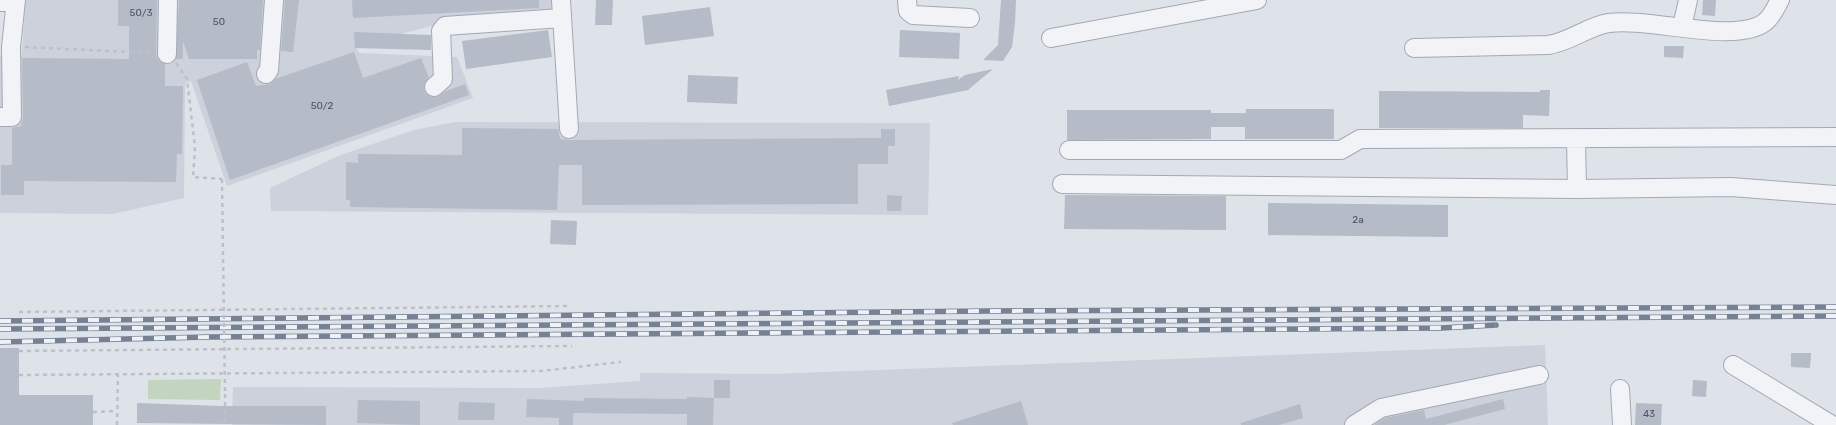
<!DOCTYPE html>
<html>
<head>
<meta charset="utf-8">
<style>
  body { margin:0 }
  canvas { display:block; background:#dee2e9 }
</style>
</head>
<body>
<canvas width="1836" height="425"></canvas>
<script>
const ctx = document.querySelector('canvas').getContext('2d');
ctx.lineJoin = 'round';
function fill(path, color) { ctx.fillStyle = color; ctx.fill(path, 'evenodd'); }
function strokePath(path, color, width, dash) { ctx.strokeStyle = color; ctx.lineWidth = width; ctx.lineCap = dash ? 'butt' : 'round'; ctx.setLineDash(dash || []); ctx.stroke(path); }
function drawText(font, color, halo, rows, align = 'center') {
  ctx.font = font + ' Rubik,sans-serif'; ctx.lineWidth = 4; ctx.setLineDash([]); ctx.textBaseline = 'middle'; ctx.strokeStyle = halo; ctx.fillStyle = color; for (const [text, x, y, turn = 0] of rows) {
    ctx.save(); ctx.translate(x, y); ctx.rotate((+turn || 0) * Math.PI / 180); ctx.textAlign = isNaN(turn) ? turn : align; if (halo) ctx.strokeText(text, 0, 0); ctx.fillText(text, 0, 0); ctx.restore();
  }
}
const built = new Path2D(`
  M25 0H558V15L452 21 356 45 359 53 457 57 473 98 227 186 191 81 185 83 184 198 113 214 0 213V55H22Z
  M455 122 930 123 928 215 271 211 270 188 338 156 414 130Z
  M1545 345 1548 425H232L233 387 540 388 640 381V373L773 374Z`);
const green = new Path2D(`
  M221 379 220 400 148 399V380Z`);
const building = new Path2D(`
  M118 0H157L156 54 158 60 165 64V86H183L182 154H177L176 182 24 181V195H1V165H12V128L21 126 23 117 22 58 129 59V26H118Z
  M179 0H263L260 50H257V59H189L183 41V59H176Z
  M285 0H299L293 52 281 51Z
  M352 0H539V8L353 18Z
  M596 0H613L612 25H595Z
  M1001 0H1016L1015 23 1012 47 1003 61 983 60 998 45Z
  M1703 0H1716L1715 16 1702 15Z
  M710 7 714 36 645 45 642 16Z
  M548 30 552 57 466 69 462 41Z
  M900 30 960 33 959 59 899 57Z
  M354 32 431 35V50L355 48Z
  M1664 46H1684L1683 58 1664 57Z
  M354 52 363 78 421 58 429 78 424 84V90L426 94 431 97H437L446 91 465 84 469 95 230 180 197 80 247 62 256 86 270 84 275 79Z
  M993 69 968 90 889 106 886 90 959 76 958 80 965 75Z
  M688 75 738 77 737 104 687 102Z
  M1540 90H1550L1549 116 1523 115V128H1379V91L1540 92Z
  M1246 109H1334V139H1245V127H1211V139L1067 140V110H1211V113H1246Z
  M462 128 558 129 560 139 569 140 881 138V129H895V146H888V164H858V204L582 205V165H559L557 210 350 207V200H346V162L358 163V154L462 155Z
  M887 195 902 196 901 211H887Z
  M1065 195 1226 196V230L1064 229Z
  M1268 203 1448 205V237L1268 235Z
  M551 220 577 221 576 245 550 244Z
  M0 348H19V395H93V425H0Z
  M1791 353H1811L1810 368 1791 367Z
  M714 380H730V398H714Z
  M1693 380 1707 381 1706 397 1692 396Z
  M687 397 714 398 713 425H687V414L573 413V425H559V418L526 417 527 399 584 401V398L687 399Z
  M1503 399 1505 409 1444 425H1374L1385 418 1424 410 1426 419Z
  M358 400 420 401V425L357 423Z
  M1021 401 1028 425H953L952 423Z
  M459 402 495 403 494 420H458Z
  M137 403 222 406H326V425L137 423Z
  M1636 403 1662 404 1661 425H1635Z
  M1300 404 1303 418 1279 425H1241V423Z`);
const path = new Path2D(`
  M25 47 152 53
  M176 63 187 79 195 147 193 177 222 179
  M19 312 569 306
  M19 351 572 346
  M19 375 541 371 621 362
  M225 394V425
  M93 412 117 411
  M117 425 118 375`);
const minor = new Path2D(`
  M561 0 569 129
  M907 0 908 11 913 15 970 18
  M0 2H15
  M1682 27 1688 0
  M1051 38 1257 0
  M1414 48 1548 45C1570 42 1588 26 1609 23 1648 17 1736 45 1765 22 1772 17 1776 7 1780 0
  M167 54 168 0
  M266 74 269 70 274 0
  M434 87 443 79 441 31 445 26 562 18
  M0 117H12L11 47 16 0
  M1069 150H1341L1360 139 1836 137
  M1062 184 1577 189 1576 139
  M1577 189 1731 187 1836 195
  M1733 365 1832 425
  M1620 389 1622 425
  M1354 425 1381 408 1539 375`);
const rail = new Path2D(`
  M0 321 989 311 1836 307
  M0 329 1836 316
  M0 342 209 337 1441 328 1496 325`);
const pathBridge = new Path2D(`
  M222 179 225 394`);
const numberNames = [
  ["50/3",141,13],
  ["50",219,22],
  ["50/2",322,106],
  ["2а",1358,220],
  ["43",1649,414]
];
fill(built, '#ccd1db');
fill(green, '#c3d4bf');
fill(building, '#b5bbc7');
strokePath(minor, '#a3a9b4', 20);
strokePath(path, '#bdc0c8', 2.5, [4, 4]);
strokePath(minor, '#f2f3f7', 18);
strokePath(rail, '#768194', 5.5);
strokePath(rail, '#eef1f7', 4, [11]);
strokePath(pathBridge, '#bdc0c8', 2.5, [4, 4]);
drawText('10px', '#4a5263', null, numberNames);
</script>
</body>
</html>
